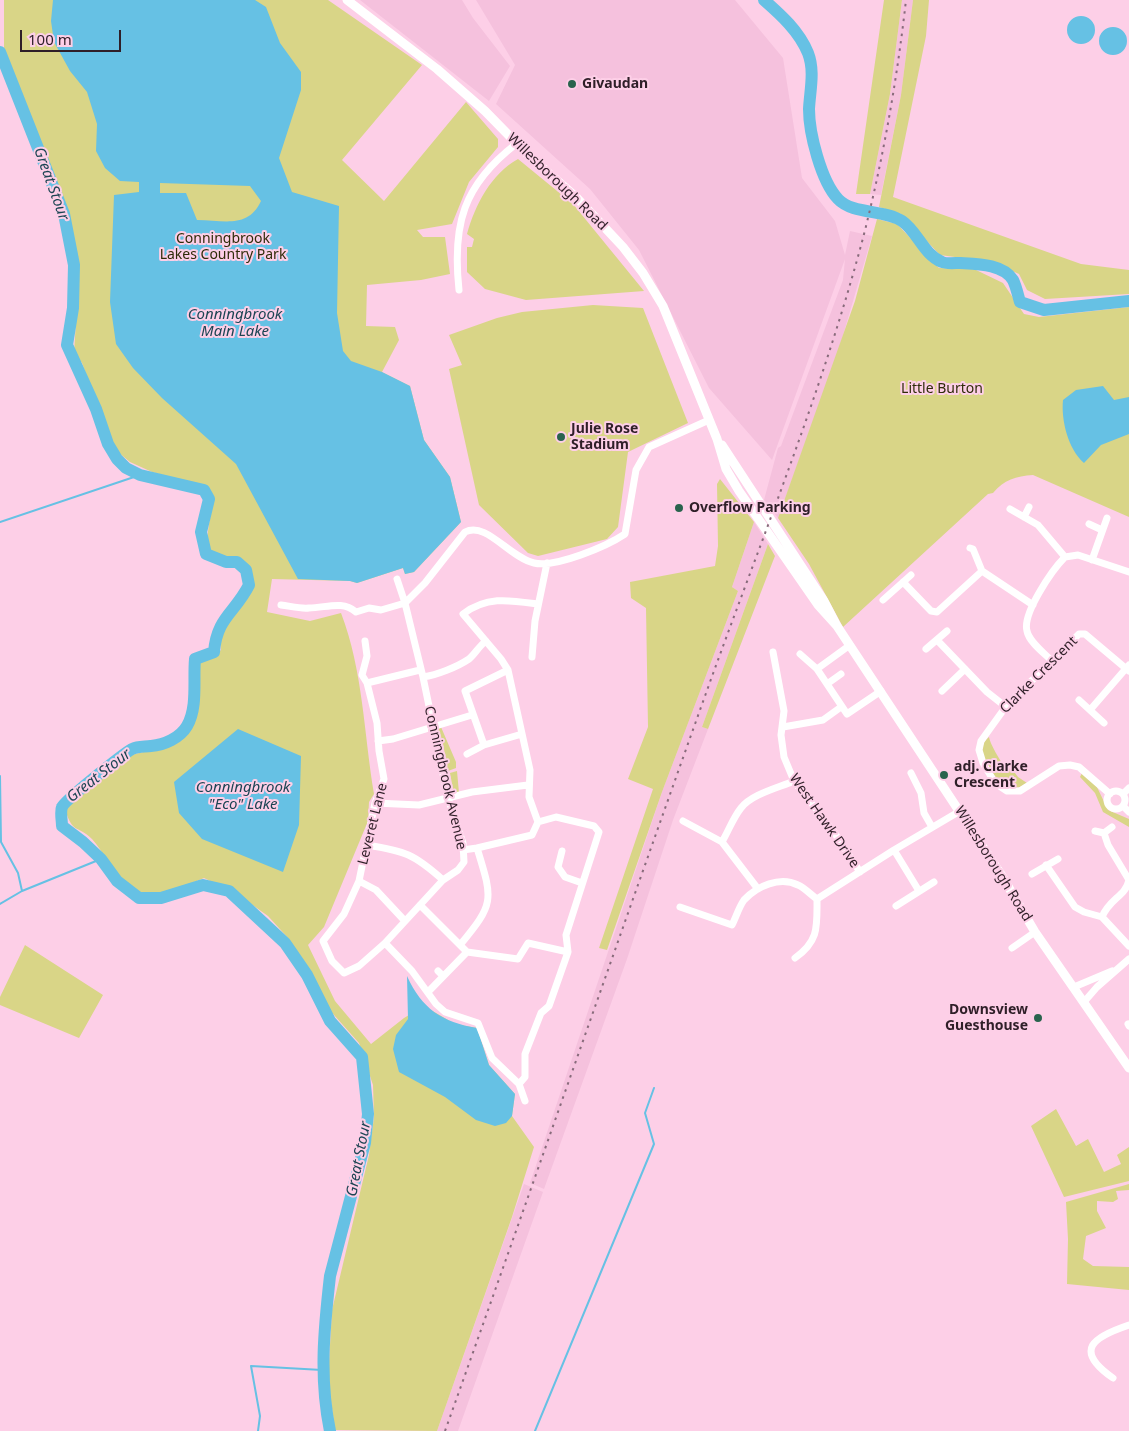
<!DOCTYPE html>
<html>
<head>
<meta charset="utf-8">
<style>
  body { margin:0 }
  #map { position:relative; width:1129px; height:1431px; overflow:hidden; background:#fdcfe7; font-family:"Noto Sans",sans-serif }
  canvas { display:block }
  .scale { position:absolute; left:20px; top:30px; width:101px; height:22px; box-sizing:border-box; border:2px solid #2f1f28; border-top:0; padding-left:6px; font-size:15px; line-height:18px; white-space:nowrap; color:#2f1f28; -webkit-text-stroke:4px #fdcfe7; paint-order:stroke }
</style>
</head>
<body>
<div id="map">
<canvas width="1129" height="1431"></canvas>
<div class="scale">100 m</div>
</div>
<script>
const ctx = document.querySelector('canvas').getContext('2d');
ctx.lineJoin = 'round';
function fill(path, color) { ctx.fillStyle = color; ctx.fill(path, 'evenodd'); }
function strokePath(path, color, width, dash) { ctx.strokeStyle = color; ctx.lineWidth = width; ctx.lineCap = dash ? 'butt' : 'round'; ctx.setLineDash(dash || []); ctx.stroke(path); }
function drawText(font, color, halo, rows, align = 'center') {
  ctx.font = font + ' "Noto Sans",sans-serif'; ctx.lineWidth = 4; ctx.setLineDash([]); ctx.textBaseline = 'middle'; ctx.strokeStyle = halo; ctx.fillStyle = color; for (const [text, x, y, turn = 0] of rows) {
    ctx.save(); ctx.translate(x, y); ctx.rotate((+turn || 0) * Math.PI / 180); ctx.textAlign = isNaN(turn) ? turn : align; if (halo) ctx.strokeText(text, 0, 0); ctx.fillText(text, 0, 0); ctx.restore();
  }
}
const built = new Path2D(`
  M360 0H462L473 18 510 66 489 101Z
  M476 0H735L783 58 802 178 835 221 845 255 850 231 872 236 837 356 778 518 764 500 778 448 781 446 843 280 845 259 772 460 709 388 639 250 590 189 496 104 515 65Z
  M902 0H913L901 95 881 195 870 194 890 94Z
  M754 522 768 544 702 727 708 729 673 820 627 959 544 1189 530 1183 662 792 738 591 732 587Z
  M524 1184 543 1192 458 1431H437Z`);
const green = new Path2D(`
  M4 0H328L422 65 342 160 384 201 466 102 498 139V147L469 182 452 224 417 230 423 237H445L450 274 421 280 367 285 366 326 395 327 399 340 382 372 410 386 424 440 450 477 461 522 414 572 405 574 403 568 357 583 350 581 272 579 267 612 310 621 341 613C363 670 364 734 374 794L369 802 368 821 324 927 308 945 335 1001 371 1044 404 1018 424 1006 455 1024 477 1028 489 1065 515 1094 512 1116 534 1147 512 1217 437 1431 335 1430 328 1380 332 1310 369 1155 374 1117 373 1085 359 1043 326 1006 289 939 268 916 237 894 204 878C179 888 142 906 121 881 110 868 103 851 92 839 77 824 73 835 65 809L131 755 172 745 187 733 192 721 198 665C205 657 214 658 221 650L219 631 244 603 251 590 248 567 232 557H216L208 550C205 530 215 510 209 491L195 484 152 472 130 462 113 448 82 363 74 353 78 290 75 243 68 214 56 182 4 50Z
  M884 0H902L890 94 870 194H856Z
  M913 0H929L926 36 893 197 1081 264 1129 270V294L1045 299 1027 290 1019 274 992 262 940 255 901 214 879 207 901 95Z
  M518 159 573 204 644 291 526 300 485 289 467 272V247H472L474 239 467 234C475 205 491 174 518 159Z
  M877 219 897 224 939 268 974 269 1003 283 1024 314 1039 317 1129 307V517L1033 475C1016 476 1004 480 993 493L988 494 843 627 809 564 778 518 855 301Z
  M593 305 643 308 688 423 628 452 618 527 607 539 538 556 528 553 479 505 449 369 462 365 449 335 497 318 522 312Z
  M720 479 754 522 732 587 738 591 662 792 607 950 599 948 653 789 628 779 648 727 646 608 631 598 630 582 715 566 718 546 717 484Z
  M768 544 775 556 773 561 708 729 702 727Z
  M441 727 456 762V768L448 771 442 738 438 736 437 729Z
  M989 737C990 744 1000 760 1005 768L1012 769 1018 777 1027 783 1020 787 1010 789C996 781 970 751 989 737Z
  M457 771 459 793 454 794 450 773Z
  M1082 773 1096 785 1108 810 1129 819V827L1103 812 1095 793 1080 777Z
  M25 945 103 995 79 1038 0 1005V997Z
  M1056 1109 1076 1146 1088 1139 1104 1172 1121 1164 1117 1155 1129 1147V1181L1064 1197 1031 1126Z
  M1129 1184V1190L1116 1191 1118 1199 1113 1202 1097 1201V1211L1106 1228 1086 1236 1083 1259 1093 1266 1129 1267V1290L1067 1284 1068 1239 1066 1202Z`);
const water = new Path2D(`
  M53 0H255L266 7 280 43 301 72V90L279 158 292 192 339 206 337 313 343 351 351 361 382 372 410 386 424 440 450 477 461 522 414 572 405 574 403 568 357 583 350 581 298 579 236 464 162 398 133 368 116 344 110 302 114 195 139 192V182L120 181 105 168 96 151 97 124 87 92 70 71 54 42 51 21ZM160 183 250 186 261 201C248 229 224 220 197 220L186 193H160Z
  M1067 30a14 14 0 1 1 28 0a14 14 0 1 1-28 0Z
  M1099 41a14 14 0 1 1 28 0a14 14 0 1 1-28 0Z
  M1103 386 1114 400 1129 397V434L1101 445 1084 463C1068 449 1061 420 1063 400L1076 390Z
  M238 729 301 756 299 825 283 872 202 839 179 813 174 782Z
  M407 976C422 1009 442 1022 477 1028L489 1065 515 1094 512 1116 506 1123 495 1126 476 1120 445 1097 399 1072 393 1049 396 1035 408 1019Z`);
const stream = new Path2D(`
  M0 522 140 475
  M0 776 1 842 18 873 22 891 101 859
  M0 904 22 891
  M258 1431 260 1416 251 1366 322 1370
  M535 1431 654 1144 645 1113 654 1088`);
const river = new Path2D(`
  M764 0C781 15 799 31 808 53 815 71 810 90 809 109 809 133 821 181 838 199 853 215 884 209 902 221 918 232 923 254 942 262 946 264 955 263 960 263 977 264 1003 264 1013 280 1016 286 1018 295 1020 302L1044 310 1129 301
  M0 52 64 214 74 265 73 308 67 345 96 409 108 444 117 459 126 468 140 475 204 490 209 499 201 532 206 554 226 562H237L246 570 249 585C235 613 217 617 214 652L195 659C193 680 198 707 187 726 180 738 164 745 151 746 145 747 138 746 132 749 123 754 64 801 62 807 60 812 62 820 62 826L83 842 101 859 117 881 139 898H161L203 885 229 891 285 943 307 975 330 1021 362 1057 368 1114 365 1143 330 1276C324 1329 319 1378 330 1431`);
const minor = new Path2D(`
  M459 290C452 225 463 185 516 144
  M1010 509 1038 525 1065 557
  M1024 517 1029 507
  M1089 524 1102 530
  M970 548 973 549 982 571 1033 605
  M1092 560 1107 518
  M903 582 931 611 937 612 982 571
  M883 600 911 575
  M537 604C509 600 487 596 463 614L501 659 508 670 530 770 529 797 538 822
  M281 605C290 606 300 609 309 608 326 608 342 600 356 612L369 608 381 610 405 603 397 579
  M937 640 987 692 1006 707
  M365 641 367 656 362 675 367 683 377 723 379 751 384 779 375 803 359 881 344 914 323 941 332 961 344 973 359 966 385 943 443 880 458 870 464 862 463 843 448 798 423 677 405 603 425 583 465 532C486 521 509 557 534 563 556 568 607 546 625 534L636 470 649 447 709 420
  M926 649 947 631
  M773 652 784 711 781 735 784 757 794 781 834 832 860 872
  M800 654 817 669 847 714 881 691
  M532 657 535 621 547 563
  M1052 661C1044 653 1029 642 1027 631 1022 614 1052 570 1065 557L1078 555 1129 572
  M817 669 850 645
  M508 670 465 691 484 745 522 734
  M423 677C437 675 457 667 469 659 475 654 479 646 486 641
  M367 683 420 670
  M827 684 841 674
  M942 691 965 669
  M1079 700 1104 723
  M1090 710 1129 665
  M783 727 823 720 841 707
  M378 741 393 739 472 715
  M467 754 484 745
  M911 773 921 793 924 813 932 827
  M1107 800a9 9 0 1 1 18 0a9 9 0 1 1-18 0Z
  M1110 794 1079 767 1070 765 1059 766 1020 791H1007L995 783 983 763 979 750 981 741 1007 705 1079 634H1085L1129 671
  M1123 794 1129 788
  M375 803 419 805 472 792 528 785
  M1123 806 1129 812
  M683 821 722 842
  M1095 831 1104 833 1112 827
  M367 845C405 851 414 854 443 880
  M477 848 532 835 538 822
  M894 850 919 891
  M562 851 558 867 565 877 582 883
  M1046 865 1075 907 1084 912 1102 917 1129 946
  M1032 874 1058 859
  M359 881 376 890 404 920
  M758 889 722 842C729 830 733 818 741 808 752 794 778 788 794 781
  M817 899 894 850 960 811
  M420 905 467 952 518 959 528 943 568 952
  M896 906 934 882
  M680 907 732 925C736 917 739 907 744 900 757 886 780 876 798 885 805 888 811 895 817 899
  M1102 917C1110 898 1125 897 1129 880L1108 845 1104 833
  M385 943 412 971 436 1004 445 1012 478 1023 492 1058 519 1084 525 1101
  M460 945C495 903 493 900 477 848L463 850
  M1012 948 1035 932
  M795 958C819 941 817 927 817 899
  M438 971 443 976
  M1074 987 1112 971
  M428 992 467 952
  M1084 1002 1097 987 1129 959
  M1128 1024 1129 1026
  M519 1084 525 1077V1054L541 1013 549 1006 568 952 566 935 599 832 594 826 556 817 538 822
  M1113 1378C1073 1350 1093 1337 1129 1325`);
const major = new Path2D(`
  M347 0 437 69 485 111 529 156 577 198 623 247 643 273 663 306 717 439 726 469 739 491 818 605 837 626
  M722 445 824 601 837 626 1002 876 1035 932 1129 1068`);
const rail = new Path2D(`
  M445 1431C534 1182 621 931 710 682 763 535 823 389 863 238 883 160 897 80 906 0`);
const markers = [
  [572,84,5,"#29634d"],
  [561,437,5,"#29634d"],
  [679,508,5,"#29634d"],
  [944,775,5,"#29634d"],
  [1038,1018,5,"#29634d"]
];
const poiNames = [
  ["Givaudan",582,84],
  ["Julie Rose",571,429],
  ["Stadium",571,445],
  ["Overflow Parking",689,508],
  ["adj. Clarke",954,767],
  ["Crescent",954,783],
  ["Downsview",1028,1010,"right"],
  ["Guesthouse",1028,1026,"right"]
];
const streetNames = [
  ["Willesborough Road",557,182,44],
  ["Clarke Crescent",1039,675,-45],
  ["Conningbrook Avenue",445,778,77],
  ["West Hawk Drive",824,821,55],
  ["Leveret Lane",373,824,-76],
  ["Willesborough Road",993,864,58]
];
const parkNames = [
  ["Conningbrook",223,239],
  ["Lakes Country Park",223,255],
  ["Little Burton",942,389]
];
const waterNames = [
  ["Great Stour",51,184,70],
  ["Conningbrook",235,315],
  ["Main Lake",235,332],
  ["Great Stour",99,776,-38],
  ["Conningbrook",243,788],
  ["\"Eco\" Lake",243,805],
  ["Great Stour",359,1159,-79]
];
fill(built, '#f5c1dd');
fill(green, '#d9d587');
fill(water, '#66c1e4');
strokePath(stream, '#66c1e4', 2);
strokePath(river, '#66c1e4', 12);
strokePath(minor, '#fff', 7);
strokePath(major, '#fff', 9);
strokePath(rail, '#886b7b', 2, [2.5, 5]);
for (const [x, y, r, color] of markers) { const dot = new Path2D(); dot.arc(x, y, r, 0, 2 * Math.PI); ctx.fillStyle = color; ctx.fill(dot); strokePath(dot, '#fdcfe7', 2); }
drawText('bold 14px', '#2f1f28', '#fdcfe7', poiNames, 'left');
drawText('14px', '#2f1f28', '#fdcfe7', streetNames);
drawText('14px', '#2f2c09', '#fdcfe7', parkNames);
drawText('italic 15px', '#1c4453', '#fdcfe7', waterNames);
</script>
</body>
</html>
